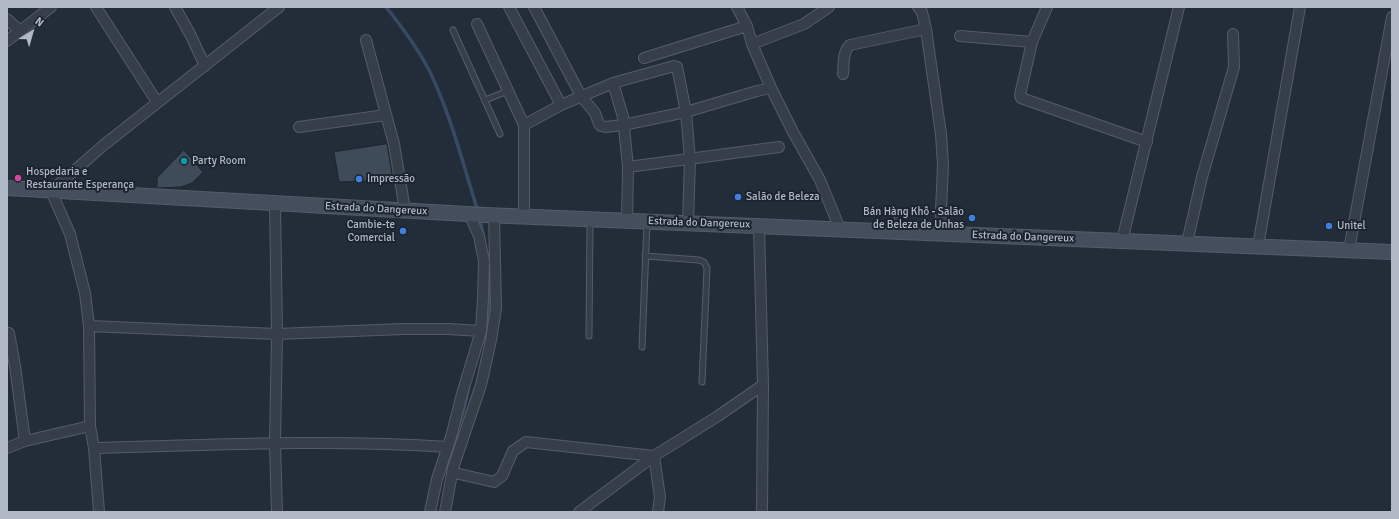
<!DOCTYPE html>
<html>
<head>
<meta charset="utf-8">
<style>
  body { margin:0 }
  #map { position:relative; width:1399px; height:519px; overflow:hidden; background:#232d3a; font-family:Signika,sans-serif }
  canvas { display:block }
  .frame { position:absolute; inset:0; border:8px solid #b1b9c6; pointer-events:none }
  .north { position:absolute; left:12px; top:12px; width:40px; height:40px; -webkit-text-stroke:3px #1c242f; paint-order:stroke; rotate:37deg; font-size:11px; font-weight:700; line-height:16px; text-align:center; color:#b1b9c6 }
  .north::after { content:''; display:block; margin:auto; width:14px; height:18px; background:#b1b9c6; clip-path:polygon(50% 0,100% 100%,50% 72%,0 100%) }
</style>
</head>
<body>
<div id="map">
<canvas width="1399" height="519"></canvas>
<div class="frame"></div>
<div class="north">N</div>
</div>
<script>
const ctx = document.querySelector('canvas').getContext('2d');
ctx.lineJoin = 'round';
function strokePath(path, color, width, dash) { ctx.strokeStyle = color; ctx.lineWidth = width; ctx.lineCap = dash ? 'butt' : 'round'; ctx.setLineDash(dash || []); ctx.stroke(path); }
function fill(path, color) { ctx.fillStyle = color; ctx.fill(path, 'evenodd'); }
function drawText(font, color, halo, rows, align = 'center') {
  ctx.font = font + ' Signika,sans-serif'; ctx.lineWidth = 4; ctx.setLineDash([]); ctx.textBaseline = 'middle'; ctx.strokeStyle = halo; ctx.fillStyle = color; for (const [text, x, y, turn = 0] of rows) {
    ctx.save(); ctx.translate(x, y); ctx.rotate((+turn || 0) * Math.PI / 180); ctx.textAlign = isNaN(turn) ? turn : align; if (halo) ctx.strokeText(text, 0, 0); ctx.fillText(text, 0, 0); ctx.restore();
  }
}
const stream = new Path2D(`
  M386 7C402 27 417 47 429 70 451 115 463 164 478 212
  M480 218 483 235
  M486 331 489 311V269
  M459 425 464 409 469 386`);
const building = new Path2D(`
  M387 144 393 180 339 182 334 152Z
  M184 150 203 172 192 183 181 187 157 188V178Z`);
const service = new Path2D(`
  M453 30 500 134
  M485 100 508 91
  M895 212 903 231
  M645 256 699 260 704 262 707 268 702 382
  M589 336 590 220
  M642 347 647 222`);
const minor = new Path2D(`
  M96 7 157 102
  M175 7 191 36 205 66
  M509 7 561 105
  M534 7 581 96 595 113 599 124 601 126 605 127 623 125 686 112 757 91 771 88
  M737 7 747 26 752 44 771 88 793 132 820 180 840 229
  M918 7 922 12 926 29 941 134 943 165 940 233
  M1047 7 1032 42 1020 95 1021 98 1147 142
  M7 19 20 31
  M477 24 524 125V216
  M960 36 1032 42
  M366 40 394 144 405 210
  M7 41 51 7
  M752 44 804 24 829 7
  M644 58 747 26
  M843 74C844 64 842 53 850 45L926 29
  M613 83 623 117 628 167 627 220
  M524 125 561 105 613 83 674 66 677 67 686 112 690 159 688 223
  M299 127 386 115
  M628 167 779 147
  M275 203 277 334 275 443 277 512
  M759 226 763 385 762 512
  M1122 241 1179 7
  M1187 243 1202 177 1234 67 1233 34
  M1258 246 1300 7
  M1349 250 1392 17
  M89 326 277 334 403 329H448L481 331
  M9 333 15 366 25 441
  M7 448 25 441 90 426
  M94 448C212 445 330 439 448 447
  M453 471 455 473 494 482 502 476 513 451 526 442 654 456 660 497 658 512
  M99 512 94 448 90 426 89 326 85 293 70 234 51 191 105 144 279 7
  M430 512 437 479 451 437 462 394 481 331 483 297 484 261 479 236 469 214
  M445 512 453 468 481 385 491 340 496 308 494 215
  M579 512 654 456 718 416 763 385`);
const secondary = new Path2D(`
  M7 188 485 215 1392 252`);
const markers = [
  [184,161,4,"#0f9aa8"],
  [18,178,4,"#d1479c"],
  [359,179,4,"#3f7fe0"],
  [738,197,4,"#3f7fe0"],
  [972,218,4,"#3f7fe0"],
  [1329,226,4,"#3f7fe0"],
  [403,231,4,"#3f7fe0"]
];
const poiNames = [
  ["Party Room",192,161],
  ["Hospedaria e",26,172],
  ["Restaurante Esperança",26,185],
  ["Impressão",367,179],
  ["Salão de Beleza",746,197],
  ["Bán Hàng Khô - Salão",964,212,"right"],
  ["de Beleza de Unhas",964,225,"right"],
  ["Cambie-te",395,225,"right"],
  ["Comercial",395,238,"right"],
  ["Unitel",1337,226]
];
const streetNames = [
  ["Estrada do Dangereux",376,209,3],
  ["Estrada do Dangereux",699,223,2],
  ["Estrada do Dangereux",1023,237,2]
];
strokePath(stream, '#384a63', 3.5);
fill(building, '#3f4b59');
strokePath(building, '#1d2631', 1);
strokePath(service, '#545c68', 7);
strokePath(minor, '#545c68', 12);
strokePath(secondary, '#545c68', 16);
strokePath(service, '#363e4a', 5);
strokePath(minor, '#363e4a', 10);
strokePath(secondary, '#444e5d', 14);
for (const [x, y, r, color] of markers) { const dot = new Path2D(); dot.arc(x, y, r, 0, 2 * Math.PI); ctx.fillStyle = color; ctx.fill(dot); strokePath(dot, '#1c242f', 1.5); }
drawText('11px', '#b1b9c6', '#1c242f', poiNames, 'left');
drawText('11px', '#b1b9c6', '#1c242f', streetNames);
</script>
</body>
</html>
